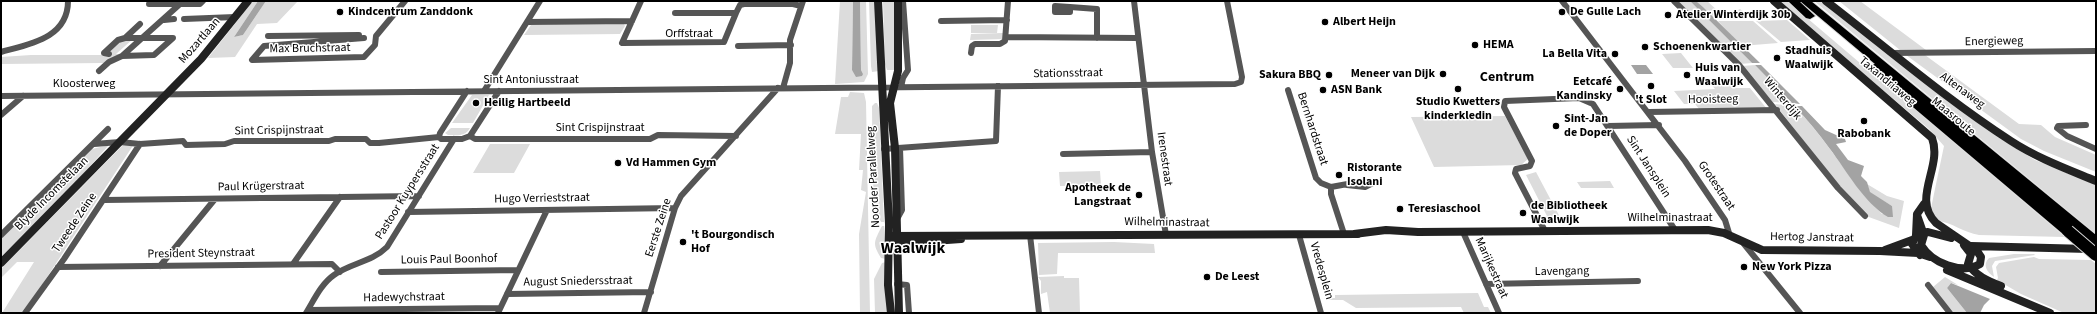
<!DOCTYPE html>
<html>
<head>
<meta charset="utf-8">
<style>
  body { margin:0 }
  #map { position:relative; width:2097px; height:314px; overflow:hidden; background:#fff; font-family:"Source Sans 3",sans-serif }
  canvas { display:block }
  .frame { position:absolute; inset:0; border:2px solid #000; pointer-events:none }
</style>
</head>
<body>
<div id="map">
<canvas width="2097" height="314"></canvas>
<div class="frame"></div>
</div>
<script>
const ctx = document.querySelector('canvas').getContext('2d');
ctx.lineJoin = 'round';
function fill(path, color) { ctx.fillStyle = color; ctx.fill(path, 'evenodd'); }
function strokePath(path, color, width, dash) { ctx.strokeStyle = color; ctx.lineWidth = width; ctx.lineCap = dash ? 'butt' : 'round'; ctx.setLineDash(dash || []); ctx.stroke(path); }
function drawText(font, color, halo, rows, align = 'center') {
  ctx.font = font + ' "Source Sans 3",sans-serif'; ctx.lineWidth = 3; ctx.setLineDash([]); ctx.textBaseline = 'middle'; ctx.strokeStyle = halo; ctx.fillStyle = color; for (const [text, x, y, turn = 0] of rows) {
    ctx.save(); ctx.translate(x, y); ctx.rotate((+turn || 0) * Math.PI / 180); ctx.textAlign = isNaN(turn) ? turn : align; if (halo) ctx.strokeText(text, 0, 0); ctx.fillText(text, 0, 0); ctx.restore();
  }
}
const green = new Path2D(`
  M253 1H258L234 37 243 35 266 1H298L277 23 257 24 235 57 208 58Z
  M840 1H853L852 70 863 74 861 70 860 1H866L868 74 864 82 835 84Z
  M869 1H877L879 71 872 72 871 66Z
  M883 1H896V70H887L885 64Z
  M1676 1H1690L1752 63 1740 64Z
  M1696 1H1707L1718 11H1723L1726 13 1740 12 1738 10 1740 9 1748 16 1715 18Z
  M1777 1H1787L2065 237 1979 235C1964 233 1952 222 1937 221L1931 208 1944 146 1929 129Z
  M1814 1H1821L1932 89 2009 144 2035 160 2096 185V234Z
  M1839 1H1860L1926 50H1900Z
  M1787 20 1810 40 1781 42 1756 21Z
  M1718 21H1753L1778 43 1741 46Z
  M582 23 624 24 625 26 620 34 524 35 531 25Z
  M971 25H998L997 33H971Z
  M1002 33H1004V39L970 40 971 34Z
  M133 39 116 54H121L104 63 1 64V57L31 55H108L107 53 120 40Z
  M1681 53 1693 68H1673L1662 54Z
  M1906 55H1925L2019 124 2041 125 2055 137 2096 155V172L2044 151 2021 139Z
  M1755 65 1792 103 1773 102 1742 66Z
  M1722 82H1731L1736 88H1750L1767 109 1700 110 1695 104H1684L1674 91 1715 89 1711 84H1723Z
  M850 92 864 93 866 102 870 313H860L859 234 866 192 861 190 863 170H859L861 134H835L841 97H848Z
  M472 95H489L473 123H452Z
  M875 103H877L879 108 884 222H881L873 211 872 106Z
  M1775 104 1794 106C1827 139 1849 181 1882 214L1892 213V206L1870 193 1867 184 1887 196 1904 201 1899 228 1866 216 1830 175Z
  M1505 116 1528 159 1521 165 1434 167 1411 117Z
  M451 128H470C465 137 457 135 448 135L445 133Z
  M124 144H134L36 294 21 313H2L34 262H17L1 278V269Z
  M490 144H530L514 173H473Z
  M109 145 82 175 1 257V238L92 149Z
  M1100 171 1101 185 1060 186 1059 172Z
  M1536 172 1562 221H1546L1545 218 1547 216 1526 175Z
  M1610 181 1614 188H1581L1577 182Z
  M882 226H884L886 259 881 258C872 243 874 242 882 226Z
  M1114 242 1154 244 1155 253H1058L1057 274 1039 275 1038 243Z
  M2014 254H2034L2035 255 1995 261 1992 266 1994 277C1987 272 1982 265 1989 258Z
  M2034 257 2039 259 2091 260 2096 264V313H2064L2021 294 1997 280 1998 278 1996 267 1999 263Z
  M886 262 889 313H875L874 279 882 263Z
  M1064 276V278H1079L1080 313H1050L1047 292 1041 294V281L1038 277Z
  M1945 277 1958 285 1951 283 1947 288 1967 313H1954L1934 289 1933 287Z
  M1478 293 1484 307H1488L1491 313H1464L1461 307 1356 308 1343 300H1326L1325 298H1335V295Z`);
const water = new Path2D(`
  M258 1H266L243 35 234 37Z
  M853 1H860L861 70 863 74 862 76 856 77 852 70Z
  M1690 1H1696L1703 7 1760 63H1752Z
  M1631 65H1646L1653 74H1637Z
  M1755 65H1761L1800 104 1792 103Z
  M1794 106H1802L1825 130 1845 139 1846 142 1836 144 1848 160 1864 166 1861 176 1867 182 1870 192 1892 206 1893 217H1888C1864 203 1846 170 1830 149 1819 134 1807 119 1794 106Z
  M1951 283 1990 299 1984 305 1980 313H1967L1947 288Z`);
const street = new Path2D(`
  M641 1 622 43 724 42 736 13
  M1134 1 1152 152 1166 235
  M1562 1 1685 161 1725 220 1729 233
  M1674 1 1739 65 1838 188 1865 216
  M149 4H200L203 1
  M1055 6 1070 7V12H1055Z
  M1070 7 1097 9V38
  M675 13H736L740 5 744 4H793L801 6
  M184 19 235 17
  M164 20 174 19
  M941 21 1007 20
  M527 22 632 21
  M268 36 359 35
  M1007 37 1137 38
  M125 38 140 24
  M364 38 264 46 252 60 364 57 375 45 376 36 405 1
  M738 46 791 45
  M1 52C30 44 68 38 68 1
  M971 53 972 46 975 44H1000L1005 41 1008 1
  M1892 53 2096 51
  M109 54 104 53 118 40 125 38H173L154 55 122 56
  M99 71 109 62 122 56 180 4
  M901 87 903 78 908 70 903 1
  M783 88 790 63V40L803 1
  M1288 90 1316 178 1321 183 1331 187
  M467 91 440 133 439 137 441 139H462L470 136 499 91
  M484 91 540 1
  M1 96 1235 84 1241 82 1242 77 1227 1
  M1649 112 1777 110
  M1 115 23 96
  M2086 125 2058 126 2057 128 2067 136 2096 149
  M1608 126 1659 125
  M470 136 475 139H650L658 135 736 136
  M94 144 120 142 140 144 183 141 186 145 225 144 234 141H329L335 139H366L370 143H379L439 137
  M884 149 996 141 998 86
  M1063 154 1152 152
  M1347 185 1365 187 1371 184
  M1331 187V194L1344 234
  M1331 187 1353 183 1371 184
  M104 200 419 196
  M408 212 675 208
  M897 219 902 210 900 148
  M1545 231 1515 173 1516 169 1530 166 1532 161 1504 107 1505 101 1579 98 1593 104 1675 230
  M1463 232 1499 313
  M1 235 108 129
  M1030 235 1039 313
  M1299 235 1321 313
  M1744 244 1800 313
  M293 264 340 197
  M160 266 215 199
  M58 267 332 264 340 272
  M381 272 518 270
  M897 284 907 285 909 313
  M1486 284 1638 281
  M1928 285 1950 313
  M507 294 651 292
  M308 310 500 308
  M25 313 64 259 140 144
  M306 313C314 300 321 284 334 275 351 263 372 262 387 247L454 139
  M498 313 547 210
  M644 313 675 208 681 196 778 88`);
const secondary = new Path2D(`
  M878 1 889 224 888 285 891 313
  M898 1V71L890 103 895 148 899 313
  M1774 1 1932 138C1943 167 1911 198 1936 223L1977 251 1981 257 1980 264C1961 275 1932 263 1921 245L1924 235 1917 215
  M1826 1C1887 48 1946 99 2011 141 2037 158 2067 169 2096 181
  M1354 234 1386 230 1418 232 1708 230 1724 233 1762 250 1880 251 1918 253 1930 257
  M1916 235 1917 214 1924 204
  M889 236 1358 234
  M891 244 961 239
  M1964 245 1971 254 1968 264C1976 276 1988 281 2001 286
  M1971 246 2089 249
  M1885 250 1912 240
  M1920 255 1912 244 1917 234 1928 232 1951 238
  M1 263 201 59 248 1
  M1947 270 2050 313`);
const highway = new Path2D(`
  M1788 1H1799L1815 16 1810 19 1806 18Z
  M1800 1H1811L2096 235V246L2091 245 2074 231 2073 234H2063L1868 69 1867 67 1868 65 1875 64Z`);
const highwayBridge = new Path2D(`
  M2068 231 2096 255`);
const markers = [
  [340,12,4,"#000"],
  [1562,12,4,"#000"],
  [1668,15,4,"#000"],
  [1325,22,4,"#000"],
  [1475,45,4,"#000"],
  [1645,47,4,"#000"],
  [1615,54,4,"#000"],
  [1777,58,4,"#000"],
  [1443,74,4,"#000"],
  [1329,75,4,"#000"],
  [1687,75,4,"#000"],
  [1651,86,4,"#000"],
  [1458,89,4,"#000"],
  [1620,89,4,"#000"],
  [1323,90,4,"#000"],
  [476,103,4,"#000"],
  [1864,121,4,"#000"],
  [1556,126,4,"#000"],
  [618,163,4,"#000"],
  [1339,175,4,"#000"],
  [1139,195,4,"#000"],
  [1400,209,4,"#000"],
  [1523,213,4,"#000"],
  [683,242,4,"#000"],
  [1744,267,4,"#000"],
  [1207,277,4,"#000"]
];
const poiNames = [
  ["Kindcentrum Zanddonk",348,12],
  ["De Gulle Lach",1570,12],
  ["Atelier Winterdijk 30b",1676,15],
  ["Albert Heijn",1333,22],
  ["HEMA",1483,45],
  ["Schoenenkwartier",1653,47],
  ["Stadhuis",1785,51],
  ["Waalwijk",1785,65],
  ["La Bella Vita",1607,54,"right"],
  ["Huis van",1695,68],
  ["Waalwijk",1695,82],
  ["Meneer van Dijk",1435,74,"right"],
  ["Sakura BBQ",1321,75,"right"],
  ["Eetcafé",1612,82,"right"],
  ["Kandinsky",1612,96,"right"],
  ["ASN Bank",1331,90],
  ["'t Slot",1651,100,"center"],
  ["Studio Kwetters",1458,102,"center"],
  ["kinderkledin",1458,116,"center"],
  ["Heilig Hartbeeld",484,103],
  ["Sint-Jan",1564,119],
  ["de Doper",1564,133],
  ["Rabobank",1864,134,"center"],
  ["Vd Hammen Gym",626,163],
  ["Ristorante",1347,168],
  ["Isolani",1347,182],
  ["Apotheek de",1131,188,"right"],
  ["Langstraat",1131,202,"right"],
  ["de Bibliotheek",1531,206],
  ["Waalwijk",1531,220],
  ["Teresiaschool",1408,209],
  ["'t Bourgondisch",691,235],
  ["Hof",691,249],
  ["New York Pizza",1752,267],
  ["De Leest",1215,277]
];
const streetNames = [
  ["Orffstraat",689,34],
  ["Mozartlaan",200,41,-49],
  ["Energieweg",1994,42,-1],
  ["Max Bruchstraat",310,49,-1],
  ["Stationsstraat",1068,74,-1],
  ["Sint Antoniusstraat",531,80],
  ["Taxandriaweg",1887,82,40],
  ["Kloosterweg",84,84],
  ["Altenaweg",1962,91,36],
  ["Winterdijk",1782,99,50],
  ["Hooisteeg",1713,100,-1],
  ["Maasroute",1953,117,40],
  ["Sint Crispijnstraat",600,128],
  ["Bernhardstraat",1312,129,72],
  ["Sint Crispijnstraat",279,131,-1],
  ["Irenestraat",1164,159,82],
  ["Sint Jansplein",1648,167,57],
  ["Noorder Parallelweg",874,177,-93],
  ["Grotestraat",1716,186,56],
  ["Paul Krügerstraat",261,187,-1],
  ["Pastoor Kuypersstraat",408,192,-58],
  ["Blyde Incomstelaan",52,194,-45],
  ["Hugo Verrieststraat",542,199,-1],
  ["Wilhelminastraat",1670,218],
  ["Tweede Zeine",75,223,-56],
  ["Wilhelminastraat",1167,223,1],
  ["Eerste Zeine",659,228,-72],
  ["Hertog Janstraat",1812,238,1],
  ["President Steynstraat",201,254,-1],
  ["Louis Paul Boonhof",449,260,-1],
  ["Marijkestraat",1491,268,66],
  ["Vredesplein",1321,271,74],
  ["Lavengang",1562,272,-1],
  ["August Sniedersstraat",578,282,-1],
  ["Hadewychstraat",404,298,-1]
];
const quarterNames = [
  ["Centrum",1507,78]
];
const districtNames = [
  ["Waalwijk",913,249]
];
fill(green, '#dcdcdc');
fill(water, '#a3a3a3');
strokePath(highway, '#dbdbdb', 2);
strokePath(street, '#555', 6);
strokePath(secondary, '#222', 8);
fill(highway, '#000');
strokePath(highwayBridge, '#dbdbdb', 14, []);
strokePath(highwayBridge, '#000', 12);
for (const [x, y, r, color] of markers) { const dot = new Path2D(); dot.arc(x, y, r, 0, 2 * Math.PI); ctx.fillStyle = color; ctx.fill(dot); strokePath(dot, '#fff', 1.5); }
drawText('bold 12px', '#000', '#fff', poiNames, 'left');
drawText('12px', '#000', '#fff', streetNames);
drawText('bold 14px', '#000', '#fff', quarterNames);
drawText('bold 16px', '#000', '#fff', districtNames);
</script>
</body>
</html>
